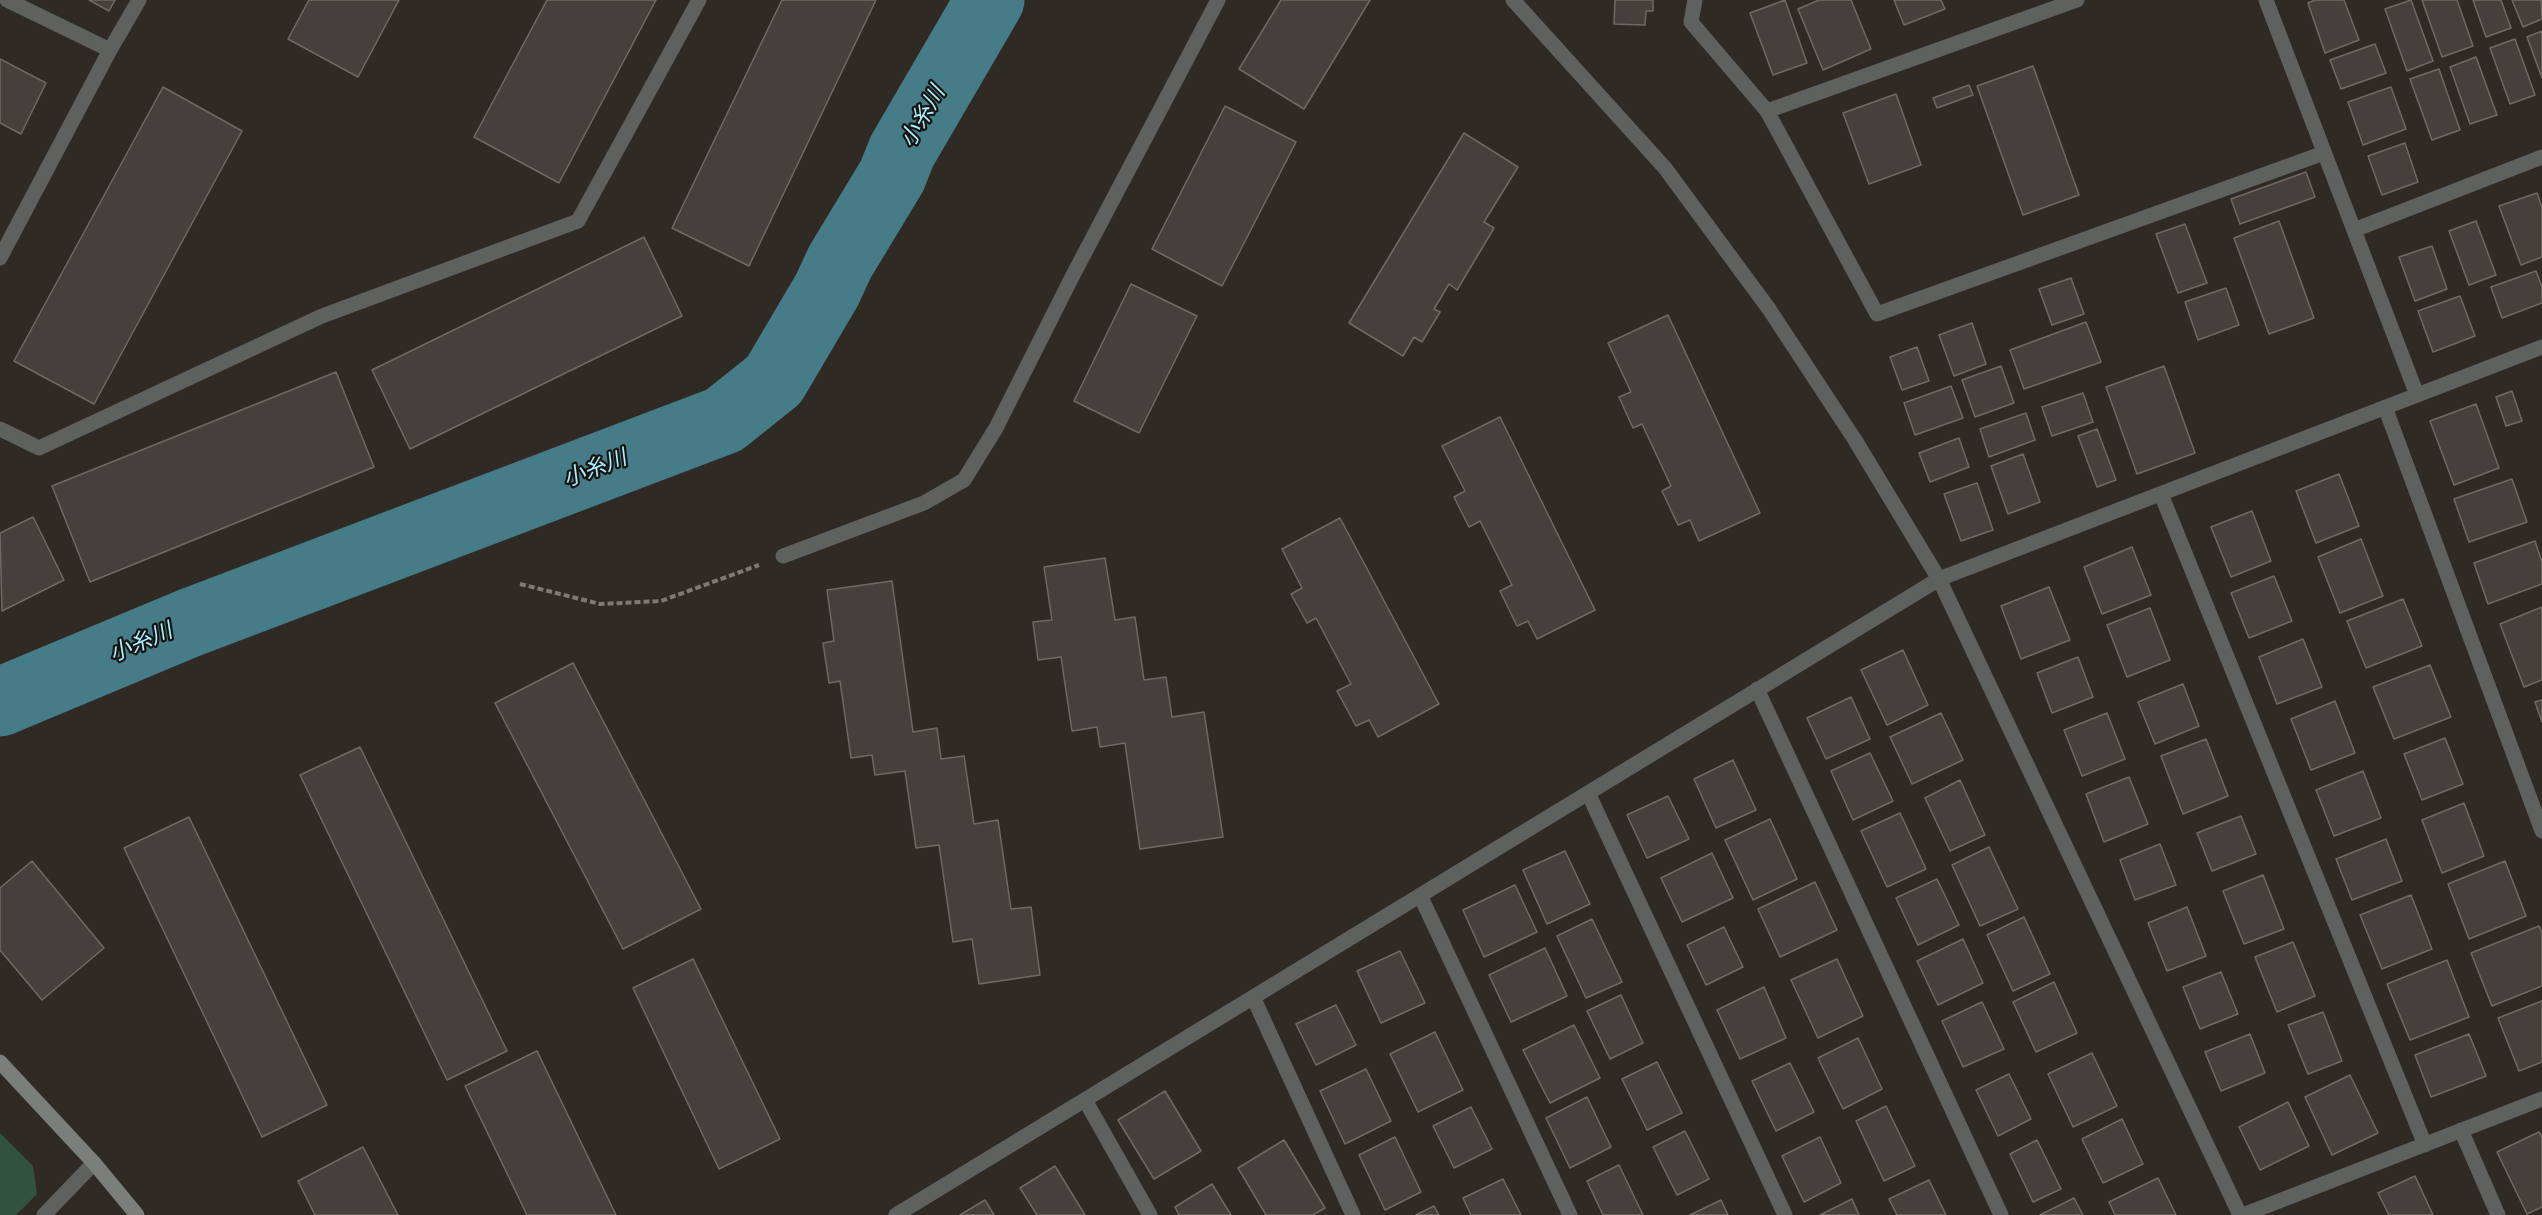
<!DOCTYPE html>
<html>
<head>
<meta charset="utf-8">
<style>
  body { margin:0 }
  canvas { display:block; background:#302a25 }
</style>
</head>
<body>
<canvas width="2542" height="1215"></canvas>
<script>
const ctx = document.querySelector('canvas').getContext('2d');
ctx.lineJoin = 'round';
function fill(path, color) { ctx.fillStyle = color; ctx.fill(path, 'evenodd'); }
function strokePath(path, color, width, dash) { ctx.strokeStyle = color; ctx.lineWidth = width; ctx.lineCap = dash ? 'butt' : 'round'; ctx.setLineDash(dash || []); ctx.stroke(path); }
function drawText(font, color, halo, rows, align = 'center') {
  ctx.font = font + ' "Open Sans","Noto Sans JP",sans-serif'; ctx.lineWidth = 4.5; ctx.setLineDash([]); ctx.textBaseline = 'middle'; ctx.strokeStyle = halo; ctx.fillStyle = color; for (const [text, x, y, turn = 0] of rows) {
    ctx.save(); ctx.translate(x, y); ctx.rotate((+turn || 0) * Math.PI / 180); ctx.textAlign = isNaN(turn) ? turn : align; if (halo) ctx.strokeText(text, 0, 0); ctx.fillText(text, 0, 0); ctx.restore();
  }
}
const green = new Path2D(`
  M0 1133 33 1166 37 1194 16 1215H0Z`);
const river = new Path2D(`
  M0 702 189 623 724 420 774 380 827 290 840 262 892 176 902 151 990 0`);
const building = new Path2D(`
  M89 0H115L109 11Z
  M309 0H399L358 77 288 39Z
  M547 0H656L559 183 474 137Z
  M782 0H876L749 266 672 228Z
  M1281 0H1370L1304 109 1239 69Z
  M1615 0H1653V11H1646L1645 25 1614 24Z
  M1785 0 1807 63 1773 75 1750 13Z
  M1819 0H1851L1871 49 1823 70 1798 9Z
  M1894 0H1941L1945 9 1904 25Z
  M2315 0H2344L2359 40 2325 53 2308 3Z
  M2411 0 2433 61 2407 71 2385 9Z
  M2422 0H2457L2473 46 2442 57Z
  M2473 0H2501L2511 28 2486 37Z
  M2512 0H2541L2542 19 2523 27Z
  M2542 31V78L2527 37Z
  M2515 39 2535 95 2510 104 2490 48Z
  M2375 44 2386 73 2341 89 2330 60Z
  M2476 57 2497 115 2470 124 2450 67Z
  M0 59 46 83 21 134 0 123Z
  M2033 66 2079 195 2023 215 1977 86Z
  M2439 69 2460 130 2432 140 2410 79Z
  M1969 85 1973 95 1937 108 1933 98Z
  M163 87 242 131 94 404 14 361Z
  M2391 87 2406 129 2363 145 2348 102Z
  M1896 94 1921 165 1869 184 1843 113Z
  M1225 106 1296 142 1222 286 1152 249Z
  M1464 133 1518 167 1484 222 1494 228 1457 290 1449 284 1434 309 1440 312 1422 342 1414 337 1403 356 1349 323Z
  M2405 143 2418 182 2382 195 2368 156Z
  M2306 172 2315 197 2240 224 2231 199Z
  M2537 193 2542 208V257L2521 265 2499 206Z
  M2279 221 2314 318 2269 334 2234 238Z
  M2476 221 2496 275 2469 285 2449 231Z
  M2185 224 2207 283 2178 293 2156 234Z
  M644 237 682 316 410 449 372 370Z
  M2432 246 2447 289 2415 301 2399 257Z
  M2536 271 2542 287V303L2502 318 2491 287Z
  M2071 278 2084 314 2052 325 2039 289Z
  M1131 284 1197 316 1139 433 1074 401Z
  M2226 288 2239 325 2198 340 2185 302Z
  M2460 296 2475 336 2433 352 2418 311Z
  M1668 315 1760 513 1699 541 1690 520 1678 525 1662 491 1671 486 1642 424 1633 428 1619 397 1631 392 1608 343Z
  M2086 322 2101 362 2024 389 2010 350Z
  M1972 323 1986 364 1954 376 1939 335Z
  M1917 347 1929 381 1902 390 1890 357Z
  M2001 366 2014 403 1975 417 1962 380Z
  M2164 366 2195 453 2137 474 2106 387Z
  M336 372 374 467 90 582 52 486Z
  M1951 386 1963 418 1915 435 1904 403Z
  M2512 391 2522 421 2506 426 2496 397Z
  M2083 393 2093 422 2052 436 2042 407Z
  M2476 404 2499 468 2454 485 2430 421Z
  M2026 413 2035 440 1989 457 1980 429Z
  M1500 417 1595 610 1537 639 1528 621 1517 626 1500 591 1512 585 1480 521 1469 527 1454 497 1465 491 1442 446Z
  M2097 429 2116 480 2097 487 2078 436Z
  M1959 438 1969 467 1930 482 1919 453Z
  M2023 454 2040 502 2008 514 1991 466Z
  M2339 474 2359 526 2316 543 2296 491Z
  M2512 479 2527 522 2469 542 2454 499Z
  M1977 483 1993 530 1961 541 1944 494Z
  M2252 511 2271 561 2231 577 2211 527Z
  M33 517 64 580 2 611 0 533Z
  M1340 518 1439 704 1378 737 1369 720 1356 726 1337 691 1351 684 1316 618 1307 623 1291 594 1302 588 1282 549Z
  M2361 539 2383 596 2340 613 2318 557Z
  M2535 541 2542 562V584L2488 604 2474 563Z
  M2132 547 2151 595 2102 614 2084 567Z
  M1105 558 1115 620 1135 617 1144 680 1166 677 1172 717 1204 712 1223 837 1140 849 1125 743 1100 747 1097 727 1072 731 1061 657 1038 660 1033 622 1052 620 1044 567Z
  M2274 576 2292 621 2249 638 2231 593Z
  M892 581 913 732 937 728 941 759 964 756 974 824 998 820 1011 909 1031 907 1040 975 979 984 972 939 953 942 939 845 916 848 905 771 875 775 872 755 851 758 840 681 829 683 823 643 834 641 827 590Z
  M2049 587 2070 640 2021 659 2001 606Z
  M2403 599 2422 646 2366 668 2347 621Z
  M2542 607V680L2524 687 2500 624Z
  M2150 608 2170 660 2127 677 2107 625Z
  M2303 639 2322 687 2277 704 2259 657Z
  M1903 650 1928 705 1887 725 1861 670Z
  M2078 657 2093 697 2052 713 2037 673Z
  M573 663 701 909 623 949 495 703Z
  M2430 665 2451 717 2394 739 2373 687Z
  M2183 684 2199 726 2155 744 2138 702Z
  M1851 697 1870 739 1826 759 1807 718Z
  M2542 700V722L2535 702Z
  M2335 701 2355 753 2311 770 2291 719Z
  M1941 713 1963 760 1912 784 1890 737Z
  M2107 713 2125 759 2082 776 2064 730Z
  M2445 738 2463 784 2422 800 2404 754Z
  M2206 739 2228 796 2183 814 2161 756Z
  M360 747 507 1051 447 1080 300 775Z
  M1870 753 1893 801 1853 820 1831 771Z
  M1733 760 1756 810 1716 828 1694 779Z
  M2363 771 2381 818 2334 836 2316 790Z
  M2129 777 2148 824 2104 842 2086 794Z
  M1960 780 1985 835 1950 851 1925 798Z
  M1668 796 1689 839 1647 858 1627 815Z
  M2464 803 2484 856 2442 873 2422 820Z
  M1900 813 1926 869 1887 887 1861 831Z
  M2241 816 2256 854 2212 871 2197 833Z
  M189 817 327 1105 262 1137 124 848Z
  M1770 819 1797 879 1753 900 1725 840Z
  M2386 839 2402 881 2352 900 2336 859Z
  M2160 844 2176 885 2135 900 2120 860Z
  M1989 847 2018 909 1980 926 1952 865Z
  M1565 851 1590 904 1547 924 1523 870Z
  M1712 853 1733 898 1682 922 1661 878Z
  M32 861 104 948 42 1000 0 950V888Z
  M2505 861 2526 916 2469 939 2448 884Z
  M2263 875 2284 929 2244 944 2223 891Z
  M1937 879 1959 925 1918 945 1896 898Z
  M1815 882 1837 930 1780 957 1758 909Z
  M1515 885 1537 932 1484 957 1463 910Z
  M2411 895 2432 949 2382 969 2360 915Z
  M2187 907 2206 956 2167 971 2148 923Z
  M2024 917 2050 974 2013 991 1987 935Z
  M1592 919 1622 982 1586 998 1557 936Z
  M2539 926 2542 933V986L2492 1006 2471 953Z
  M1724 927 1743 967 1706 985 1687 945Z
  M1963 939 1983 983 1938 1005 1917 961Z
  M2293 942 2315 996 2277 1012 2255 957Z
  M1545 948 1567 996 1511 1022 1489 975Z
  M1400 951 1425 1003 1381 1023 1357 971Z
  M693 959 780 1139 719 1169 633 988Z
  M1837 959 1863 1016 1818 1038 1791 980Z
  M2447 960 2469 1017 2410 1040 2387 984Z
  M2221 972 2238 1014 2200 1029 2183 987Z
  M2054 982 2077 1033 2036 1052 2013 1002Z
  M1764 987 1786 1038 1740 1059 1717 1010Z
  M1621 995 1643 1043 1610 1059 1587 1011Z
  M2542 1001V1062L2519 1071 2498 1018Z
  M1982 1002 2004 1049 1963 1067 1942 1021Z
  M1336 1005 1356 1045 1316 1065 1296 1024Z
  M2323 1012 2342 1061 2308 1074 2288 1025Z
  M1574 1025 1600 1078 1550 1103 1523 1050Z
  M1435 1032 1463 1090 1418 1112 1390 1054Z
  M2250 1034 2265 1073 2221 1091 2205 1052Z
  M2469 1034 2486 1076 2431 1097 2415 1055Z
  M1858 1038 1882 1089 1843 1109 1818 1058Z
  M537 1051 616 1215H527L465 1086Z
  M2092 1053 2117 1106 2073 1127 2048 1074Z
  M1657 1062 1682 1113 1647 1130 1622 1079Z
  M1790 1063 1814 1112 1776 1131 1752 1081Z
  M1366 1069 1391 1121 1345 1144 1320 1091Z
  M2009 1074 2031 1119 1998 1136 1976 1090Z
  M2350 1075 2378 1133 2332 1155 2305 1097Z
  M1165 1091 1201 1151 1154 1179 1118 1120Z
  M1587 1097 1611 1147 1570 1168 1546 1118Z
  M2288 1102 2309 1146 2260 1170 2239 1127Z
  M1886 1106 1915 1166 1884 1181 1856 1121Z
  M1471 1107 1492 1149 1454 1168 1433 1126Z
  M2122 1119 2143 1164 2103 1183 2082 1139Z
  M1685 1131 1709 1179 1677 1195 1653 1147Z
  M2539 1132 2542 1137V1207L2527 1214 2497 1152Z
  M1395 1137 1421 1192 1385 1210 1359 1155Z
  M1820 1137 1841 1183 1804 1202 1782 1156Z
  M1284 1140 1325 1208 1313 1215H1266L1238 1168Z
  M2037 1140 2061 1189 2033 1202 2010 1154Z
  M363 1147 398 1215H315L298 1181Z
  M1619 1165 1643 1215H1603L1587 1181Z
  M1055 1166 1085 1215H1037L1020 1188Z
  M2415 1176 2433 1215H2389L2378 1193Z
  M2158 1178 2176 1215H2115L2109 1202Z
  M1503 1179 1521 1215H1471L1463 1198Z
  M1929 1180 1946 1215H1897L1889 1199Z
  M1212 1184 1231 1215H1179L1175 1207Z
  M2074 1198 2083 1215H2040Z
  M1852 1199 1859 1215H1820Z
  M985 1200 994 1215H960Z
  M1721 1200 1728 1215H1690Z
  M1434 1206 1439 1215H1416Z`);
const path = new Path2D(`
  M520 584 600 604 661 601 759 565`);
const lane = new Path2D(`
  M7 0 110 50
  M0 258 110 50 139 0
  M0 429 39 448 322 316 578 221 699 0
  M783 556 924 503 964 480 996 428 1072 277 1218 0`);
const street = new Path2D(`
  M1513 0 1665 168 1769 309 1855 440 1939 579 2240 1215
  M1695 0 1691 22 1767 111 1877 314 2324 153
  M2266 0 2417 395
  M1767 111 2077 0
  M2354 230 2542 157
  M2385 407 2542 831
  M2161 494 2425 1145
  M1757 689 2001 1215
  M1588 793 1785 1215
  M1420 895 1570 1215
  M1253 997 1353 1215
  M1085 1100 1150 1215
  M2461 1130 2498 1215
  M44 1215 94 1163
  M896 1215 1939 579 2542 347
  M2243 1215 2542 1099`);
const secondary = new Path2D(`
  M0 1062 94 1163 137 1215`);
const waterNames = [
  ["小糸川",923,117,-60],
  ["小糸川",595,469,-21],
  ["小糸川",141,643,-23]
];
fill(green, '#315340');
strokePath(river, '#457c88', 69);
fill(building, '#473f3b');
strokePath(building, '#716864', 1.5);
strokePath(path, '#7e7974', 4, [6, 3]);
strokePath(lane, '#5f615e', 15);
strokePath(street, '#5f615e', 15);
strokePath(secondary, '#7b7f79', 15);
drawText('italic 22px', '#a8efff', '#161311', waterNames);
</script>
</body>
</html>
